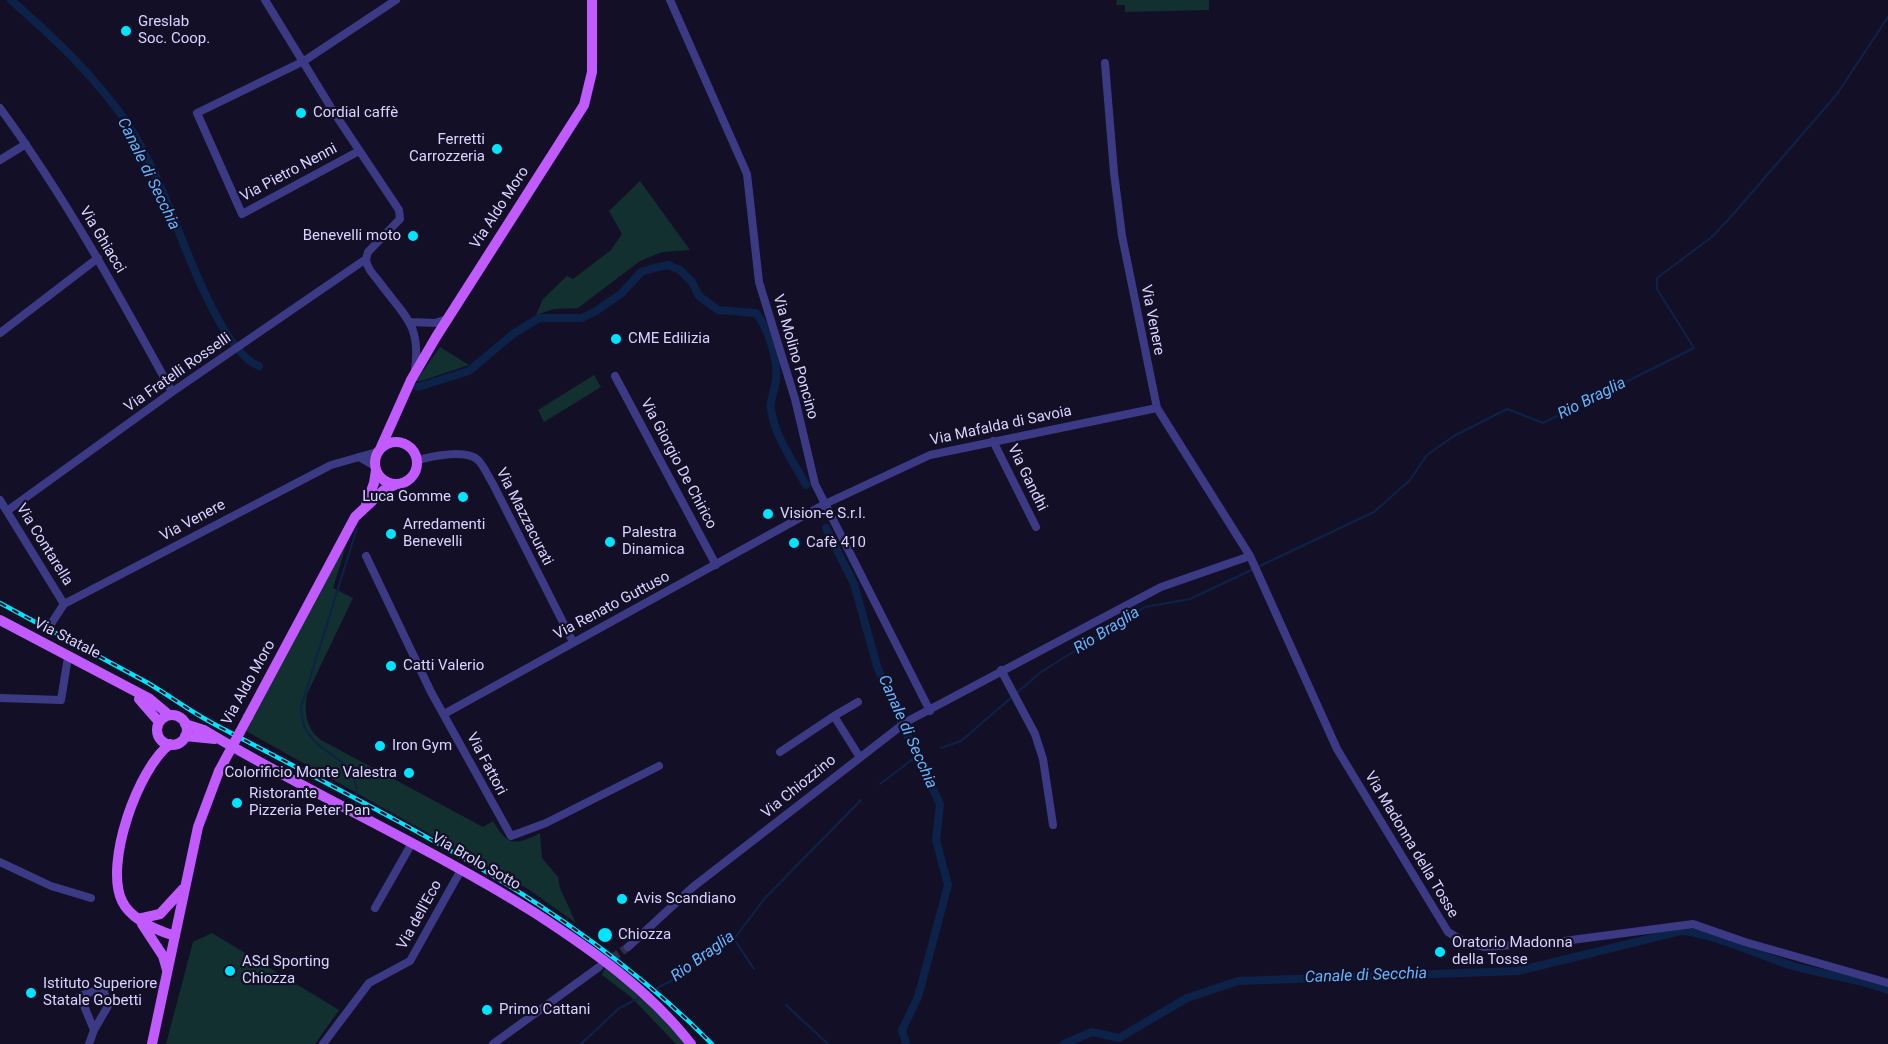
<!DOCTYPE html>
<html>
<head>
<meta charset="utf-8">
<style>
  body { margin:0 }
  canvas { display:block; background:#130f26 }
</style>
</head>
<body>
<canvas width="1888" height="1044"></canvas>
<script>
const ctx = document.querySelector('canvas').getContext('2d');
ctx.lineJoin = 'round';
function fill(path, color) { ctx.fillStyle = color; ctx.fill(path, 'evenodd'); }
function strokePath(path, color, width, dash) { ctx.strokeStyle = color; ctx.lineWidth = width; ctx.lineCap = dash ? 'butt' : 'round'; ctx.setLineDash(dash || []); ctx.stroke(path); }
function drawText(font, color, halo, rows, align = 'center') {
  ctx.font = font + ' Roboto,sans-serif'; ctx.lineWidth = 4.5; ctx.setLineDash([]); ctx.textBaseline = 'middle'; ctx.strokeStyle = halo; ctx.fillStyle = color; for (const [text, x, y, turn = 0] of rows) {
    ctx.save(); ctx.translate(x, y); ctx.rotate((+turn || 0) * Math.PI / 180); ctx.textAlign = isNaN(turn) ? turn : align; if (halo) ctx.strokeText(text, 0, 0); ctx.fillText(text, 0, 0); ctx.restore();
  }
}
const green = new Path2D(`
  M1117 0H1209V10L1125 12V5H1116Z
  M640 181 690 250 662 252 640 261 578 308 554 309 536 315 543 299 567 276 573 279 611 250 622 234 609 211Z
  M440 347 469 365 421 381H416Z
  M594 375 601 387 544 422 538 410Z
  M348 539 333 588 353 598 307 694C304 712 306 729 321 740L483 827 493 821C507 846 516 846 540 833L542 858 558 877 560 888 576 923 528 889 246 731Z
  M212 933 339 1010 315 1044H166L193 942Z
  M605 967 646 999 687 1044H676L631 997 602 975Z`);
const stream = new Path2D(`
  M941 748 961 741 1041 672 1145 607 1190 599 1374 512 1410 480 1427 455 1454 436 1507 409 1543 423 1694 348 1657 289V278L1713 236 1736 211 1837 94 1888 17
  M880 784 913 759
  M356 804C362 757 325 761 306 730 302 724 302 715 301 707L357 528
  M734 939 754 969
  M647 993 671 981 734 939 765 898 861 800
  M786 1005 828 1044
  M581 1044 618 1009 642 996`);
const canal = new Path2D(`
  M11 0C53 37 95 76 127 123 155 165 174 222 194 269 205 295 232 356 259 366
  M418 387 469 371 513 334 539 318H582L596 311 622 293 641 272 654 268 668 265 680 270 692 282 699 296 718 310 756 313C768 328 778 359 776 378 776 389 769 400 771 410 776 439 792 459 806 485
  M826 528 854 584 877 666 893 705 940 804 936 840 948 885 918 997 902 1030 906 1044
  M1064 1044 1092 1032 1119 1038 1187 998 1238 981 1518 971 1681 931C1712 933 1761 956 1793 966 1824 975 1857 978 1888 990`);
const minorTunnel = new Path2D(`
  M602 965 628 947`);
const minor = new Path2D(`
  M670 0 747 174 759 282 795 399 815 484 930 711
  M1105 63 1114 173 1122 236 1157 408 1250 556 1337 749 1448 932 1466 943 1485 947 1564 941 1693 924 1745 942 1888 983
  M0 108C66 198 119 295 172 392
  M359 151 242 214 197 113 304 61 396 0
  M0 160 26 144
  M366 259C367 269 374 275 380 283 405 317 421 324 415 370
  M411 322 435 323 447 319
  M0 333 98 258
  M615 376 716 565
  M993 441 1036 527
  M359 457 375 466
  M418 460C432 456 466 449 478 460 484 466 488 476 493 484L573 642
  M0 500 64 604
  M7 511 172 392 366 259 368 252 400 219 399 210 335 114 265 0
  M366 556 431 692 511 836 546 823 659 766
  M51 624 64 604 331 465 377 452
  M1001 670 1035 734 1043 759 1053 825
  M0 698 61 700 68 657
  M444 714 825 504 930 455 1157 408
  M834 716 858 702
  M780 752 834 716 859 756
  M0 862 51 886 91 898
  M375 908 412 843
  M628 947 693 887 906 722 1161 587 1250 556
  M89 1044 94 1030 108 1006 103 988 80 996 94 1030
  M323 1044 369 983 410 961 461 870
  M493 1044 599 967`);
const major = new Path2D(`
  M375 463a21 21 0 1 1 42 0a21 21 0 1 1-42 0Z
  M381 447 411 380 436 337 584 105 592 72V0
  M366 505 374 483 376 470
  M0 620 150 699 169 715
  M139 699 159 722
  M157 730a15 15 0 1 1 30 0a15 15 0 1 1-30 0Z
  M248 717 355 517 384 490 397 484
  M185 724 204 730C312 795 428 846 535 913 592 950 649 990 691 1044
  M185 736 215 739
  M170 744C138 768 104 864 122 901 131 920 156 930 175 936
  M138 919 160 914 183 889
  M142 924 163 956 167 970
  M152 1044 198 827 219 771`);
const rail = new Path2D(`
  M0 603C49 630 99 656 148 683 170 696 191 712 214 724 389 817 570 901 712 1044`);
const majorBridge = new Path2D(`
  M219 771 248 717`);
const markers = [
  [126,31,6,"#00e5ff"],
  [301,113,6,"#00e5ff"],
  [497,149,6,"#00e5ff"],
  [413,236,6,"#00e5ff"],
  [616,339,6,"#00e5ff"],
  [463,497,6,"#00e5ff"],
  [768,514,6,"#00e5ff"],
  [391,534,6,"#00e5ff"],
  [610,542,6,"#00e5ff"],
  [794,543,6,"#00e5ff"],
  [391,666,6,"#00e5ff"],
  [380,746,6,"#00e5ff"],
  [409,773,6,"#00e5ff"],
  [237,803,6,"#00e5ff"],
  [622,899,6,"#00e5ff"],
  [605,935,8,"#00e5ff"],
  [1440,952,6,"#00e5ff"],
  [230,971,6,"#00e5ff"],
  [31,993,6,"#00e5ff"],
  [487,1010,6,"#00e5ff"]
];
const poiNames = [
  ["Greslab",138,22],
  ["Soc. Coop.",138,39],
  ["Cordial caffè",313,113],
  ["Ferretti",485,140,"right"],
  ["Carrozzeria",485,157,"right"],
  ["Benevelli moto",401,236,"right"],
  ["CME Edilizia",628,339],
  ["Luca Gomme",451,497,"right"],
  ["Vision-e S.r.l.",780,514],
  ["Arredamenti",403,525],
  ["Benevelli",403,542],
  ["Palestra",622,533],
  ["Dinamica",622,550],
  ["Cafè 410",806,543],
  ["Catti Valerio",403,666],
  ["Iron Gym",392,746],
  ["Colorificio Monte Valestra",397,773,"right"],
  ["Ristorante",249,794],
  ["Pizzeria Peter Pan",249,811],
  ["Avis Scandiano",634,899],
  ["Chiozza",618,935],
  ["Oratorio Madonna",1452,943],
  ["della Tosse",1452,960],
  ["ASd Sporting",242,962],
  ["Chiozza",242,979],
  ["Istituto Superiore",43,984],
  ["Statale Gobetti",43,1001],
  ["Primo Cattani",499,1010]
];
const streetNames = [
  ["Via Pietro Nenni",289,173,-28],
  ["Via Aldo Moro",500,208,-57],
  ["Via Ghiacci",102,240,59],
  ["Via Venere",1152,320,79],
  ["Via Molino Poncino",795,357,74],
  ["Via Fratelli Rosselli",178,373,-35],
  ["Via Mafalda di Savoia",1001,426,-12],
  ["Via Giorgio De Chirico",678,464,62],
  ["Via Gandhi",1027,478,64],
  ["Via Mazzacurati",524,517,63],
  ["Via Venere",193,521,-28],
  ["Via Contarella",44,545,58],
  ["Via Renato Guttuso",612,606,-28],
  ["Via Statale",67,639,27],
  ["Via Aldo Moro",249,683,-61],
  ["Via Fattori",486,764,62],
  ["Via Chiozzino",799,787,-39],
  ["Via Madonna della Tosse",1411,845,59],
  ["Via Brolo Sotto",476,862,30],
  ["Via dell'Eco",420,915,-61]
];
const waterNames = [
  ["Canale di Secchia",148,174,64],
  ["Rio Braglia",1592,399,-27],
  ["Rio Braglia",1107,631,-32],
  ["Canale di Secchia",907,732,66],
  ["Rio Braglia",703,957,-36],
  ["Canale di Secchia",1366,976,-2]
];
fill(green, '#12302f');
strokePath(stream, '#0c2248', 2);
strokePath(canal, '#0c2248', 8);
strokePath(minorTunnel, '#312d47', 8, [8, 4]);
strokePath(minor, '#3d3a85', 8);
strokePath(major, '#c25bff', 10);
strokePath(rail, '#00e5ff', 4.5);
strokePath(rail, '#130f26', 2, [7]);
strokePath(majorBridge, '#c25bff', 10);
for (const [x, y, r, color] of markers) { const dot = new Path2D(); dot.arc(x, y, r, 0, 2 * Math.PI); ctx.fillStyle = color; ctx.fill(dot); strokePath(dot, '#130f26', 2); }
drawText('15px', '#d9d4ff', '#130f26', poiNames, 'left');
drawText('15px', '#d9d4ff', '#130f26', streetNames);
drawText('italic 16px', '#62b6ff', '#130f26', waterNames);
</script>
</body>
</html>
